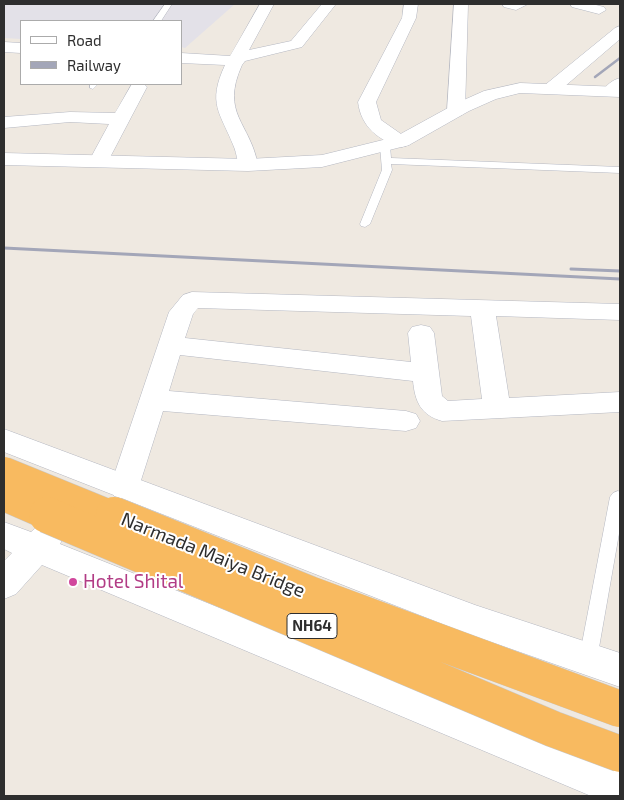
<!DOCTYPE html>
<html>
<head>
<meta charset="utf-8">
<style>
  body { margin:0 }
  #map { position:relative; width:624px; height:800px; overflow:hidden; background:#efe9e1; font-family:"Exo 2",sans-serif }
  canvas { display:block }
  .frame { position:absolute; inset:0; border:5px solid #2e2e2e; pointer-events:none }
  .legend { position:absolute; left:20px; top:20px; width:162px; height:65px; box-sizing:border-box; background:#fff; border:1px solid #ababab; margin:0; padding:6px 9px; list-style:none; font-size:15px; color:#2e2e2e }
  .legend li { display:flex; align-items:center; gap:10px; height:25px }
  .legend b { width:25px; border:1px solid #ababab }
</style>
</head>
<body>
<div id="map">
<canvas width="624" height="800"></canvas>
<div class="frame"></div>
<ul class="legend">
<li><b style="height:6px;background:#fff"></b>Road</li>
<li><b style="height:6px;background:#a3a6b8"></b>Railway</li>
</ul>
</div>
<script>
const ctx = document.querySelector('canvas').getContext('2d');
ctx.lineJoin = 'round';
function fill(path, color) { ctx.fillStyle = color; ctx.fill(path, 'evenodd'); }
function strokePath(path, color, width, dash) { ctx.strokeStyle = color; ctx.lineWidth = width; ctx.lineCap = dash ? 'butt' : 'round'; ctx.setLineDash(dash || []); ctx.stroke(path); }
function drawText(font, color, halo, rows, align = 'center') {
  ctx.font = font + ' "Exo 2",sans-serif'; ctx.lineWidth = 4; ctx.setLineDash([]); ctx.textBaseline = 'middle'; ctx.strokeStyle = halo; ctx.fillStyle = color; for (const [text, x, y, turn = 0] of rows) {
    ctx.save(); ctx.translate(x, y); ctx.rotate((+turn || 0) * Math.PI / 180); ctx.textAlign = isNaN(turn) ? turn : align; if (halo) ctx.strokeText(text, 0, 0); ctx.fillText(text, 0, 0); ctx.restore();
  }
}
const industrial = new Path2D(`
  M4 4H235L185 48 181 47V21H21V39L4 38Z`);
const service = new Path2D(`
  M165 4H172L161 21H153Z
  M90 84H98L93 89 90 88Z
  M385 143 390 146 391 158 620 167V173L391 164 392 170 370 224 365 227 361 226 360 224 382 170 380 146Z
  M618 491 620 492V528L597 659 594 665 588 668 582 665 579 659 610 497 613 493Z`);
const minor = new Path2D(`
  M260 4H274L249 50 291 41 322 4H336L302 47 245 61 242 65C220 114 250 122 258 165L255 169H241C237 163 237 154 234 147 220 112 207 104 225 65L181 63V53L230 56Z
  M404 4H418L416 18 376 102 381 120 411 141 409 145 402 147C379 141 361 127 358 102L402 18Z
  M454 4H468L465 111 462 115H450L447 111Z
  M502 4H528L516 10 504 7Z
  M570 4H592L604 7 606 10 599 14 572 7Z
  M620 26V39L557 93H545L542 89 545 85 615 28Z
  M4 42 21 43V53L4 52Z
  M620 78V92L611 96 605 95 602 91C607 85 612 80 620 78Z
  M132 84H144L147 87 106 165H92L89 161 109 124 70 122 4 128V117L70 112 115 113Z
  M192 292 620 304V320L496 316 509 398 620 392V412L442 421C421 415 415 402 413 381L180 355 169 391 406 411 416 414 420 421 416 428 406 431 163 411 136 496 125 499 114 496 110 487 169 312 183 295ZM198 308 471 316 482 399 448 401 442 396 434 333 430 327 421 325 412 327 408 333 411 362 185 338 193 314Z`);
const tertiary = new Path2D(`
  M4 429 475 605 620 653V687L463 632 4 452Z
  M4 522 31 532C40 523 48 523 59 527L64 536 60 544 620 768V796H591L42 565 16 594 4 599V561L12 553 4 549Z`);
const secondary = new Path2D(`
  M520 83 620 87V97L520 93 496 99 469 111 409 145 322 167 248 171 4 165V153L248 159 322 155 395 137 457 103 484 91Z`);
const railFar1 = new Path2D(`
  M595 77 620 58`);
const rail = new Path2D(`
  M4 248 620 279
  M571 269 620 271`);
const trunkBridgeFar1 = new Path2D(`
  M4 471 117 517
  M4 497 50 517`);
const trunkBridge = new Path2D(`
  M47 515 553 729 620 754
  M114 515 309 594 620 709`);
const markers = [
  [73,582,5,"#d1479c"]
];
const shields = [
  [312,626,50]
];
const shieldNames = [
  ["NH64",312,626]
];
const nearStreetnames = [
  ["Narmada Maiya Bridge",213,555,22]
];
const nearHotelnames = [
  ["Hotel Shital",83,582]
];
fill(industrial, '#e3e1e8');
strokePath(service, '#b4b7c1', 1);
strokePath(minor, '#b4b7c1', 1);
strokePath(tertiary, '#b4b7c1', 1);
strokePath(secondary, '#b4b7c1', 1);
fill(service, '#fff');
fill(minor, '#fff');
fill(tertiary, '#fff');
fill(secondary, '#fff');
strokePath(railFar1, '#a3a6b8', 2.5);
strokePath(rail, '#a3a6b8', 3);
strokePath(trunkBridgeFar1, '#c9c9c9', 29, []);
strokePath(trunkBridge, '#c9c9c9', 37, []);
strokePath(trunkBridgeFar1, '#f8ba60', 28);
strokePath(trunkBridge, '#f8ba60', 36);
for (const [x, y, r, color] of markers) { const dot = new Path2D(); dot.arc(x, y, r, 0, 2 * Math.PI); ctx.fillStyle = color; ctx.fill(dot); strokePath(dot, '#fff', 2); }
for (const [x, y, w] of shields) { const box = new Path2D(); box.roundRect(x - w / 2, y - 12.5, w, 25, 4); ctx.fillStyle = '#fff'; ctx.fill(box); strokePath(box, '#2e2e2e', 1); }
drawText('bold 15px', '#2e2e2e', null, shieldNames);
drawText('19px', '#2e2e2e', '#fff', nearStreetnames);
drawText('19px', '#b23c85', '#fff', nearHotelnames, 'left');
</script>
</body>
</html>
